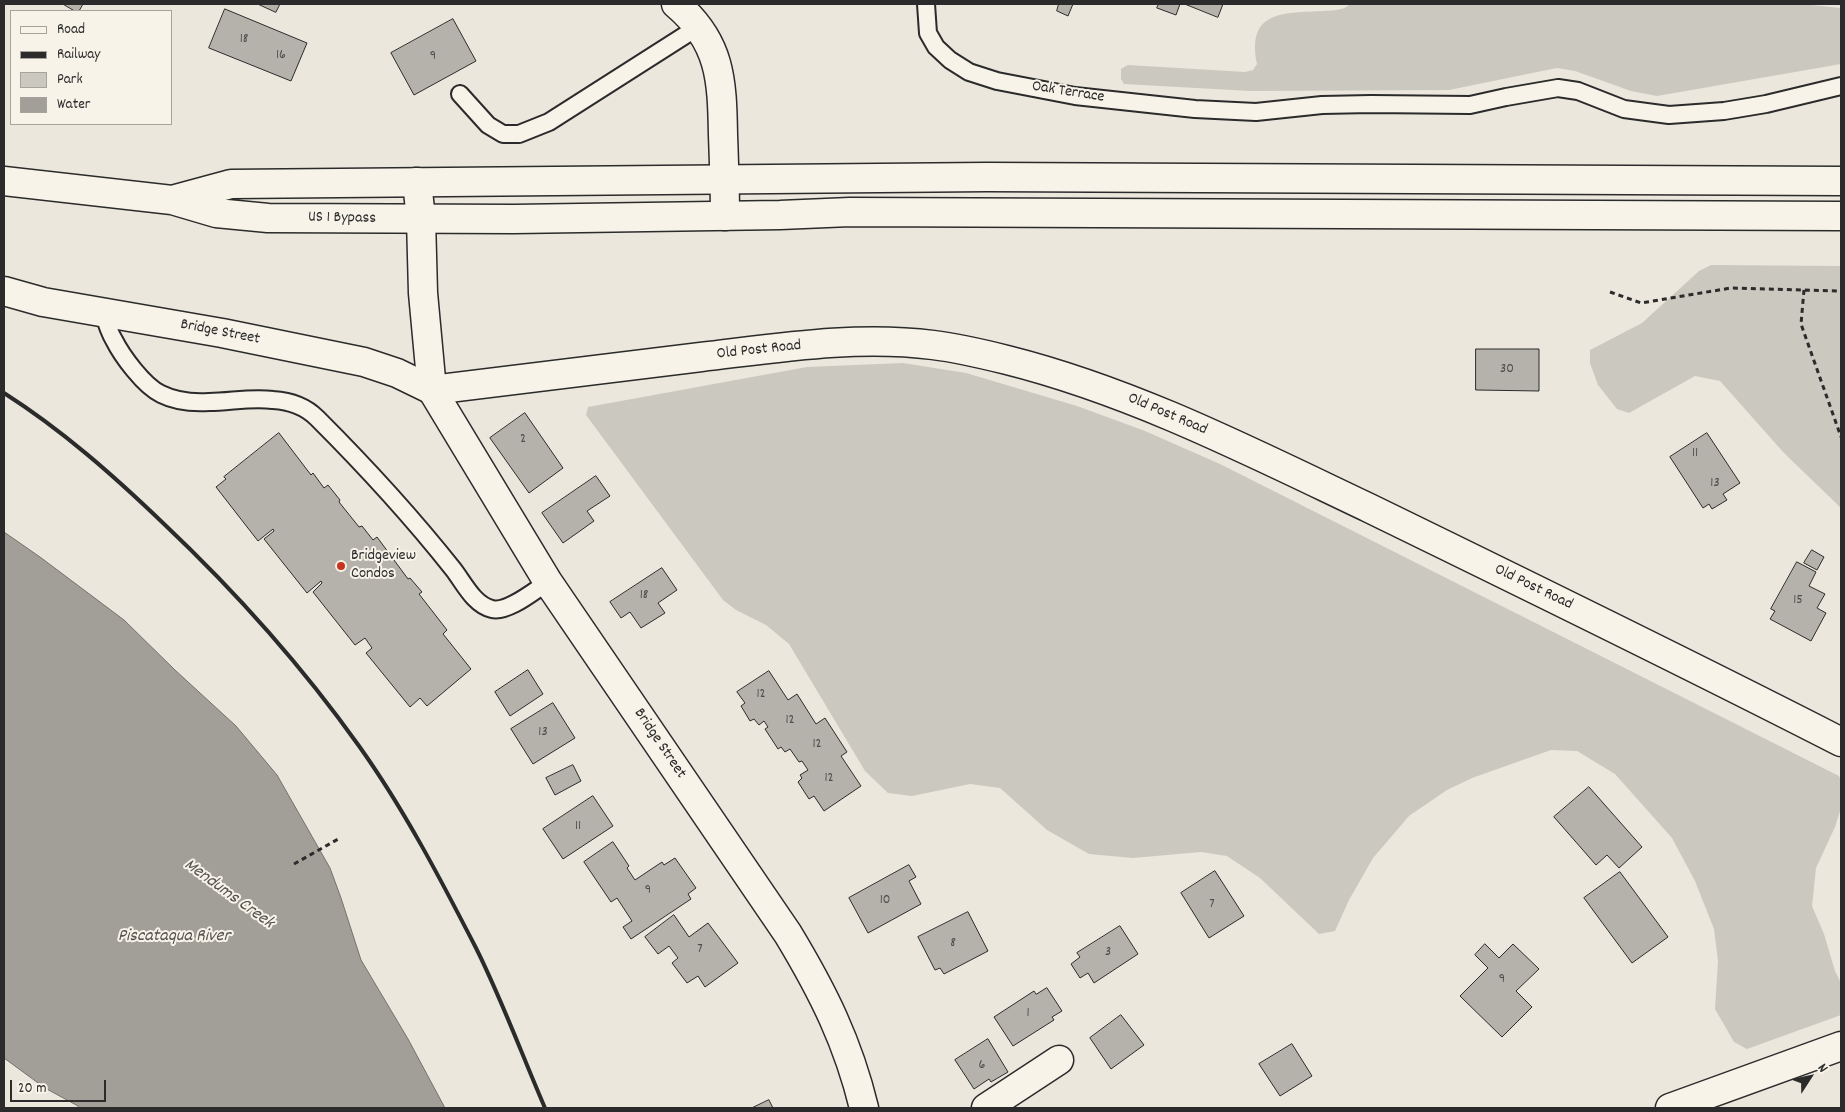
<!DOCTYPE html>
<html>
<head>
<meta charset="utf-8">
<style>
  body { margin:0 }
  #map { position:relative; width:1845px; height:1112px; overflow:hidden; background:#ebe7dd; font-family:Dekko,sans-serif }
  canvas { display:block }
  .frame { position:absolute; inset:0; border:5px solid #2b2b2b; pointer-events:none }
  .legend { position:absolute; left:10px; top:10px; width:162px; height:115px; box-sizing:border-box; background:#f7f3e8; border:1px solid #a5a39c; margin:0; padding:6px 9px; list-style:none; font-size:15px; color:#2b2b2b }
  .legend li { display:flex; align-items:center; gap:10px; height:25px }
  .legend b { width:25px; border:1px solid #a5a39c }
  .north { position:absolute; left:1785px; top:1052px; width:50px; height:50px; -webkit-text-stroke:4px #f7f3e8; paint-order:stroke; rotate:55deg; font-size:14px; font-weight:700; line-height:20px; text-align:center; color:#2b2b2b }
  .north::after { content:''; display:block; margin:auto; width:18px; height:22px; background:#2b2b2b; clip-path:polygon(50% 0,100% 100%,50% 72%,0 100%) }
  .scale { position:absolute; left:10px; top:1080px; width:96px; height:22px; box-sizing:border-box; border:2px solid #2b2b2b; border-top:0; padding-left:6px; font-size:15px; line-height:18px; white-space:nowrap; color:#2b2b2b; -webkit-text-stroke:4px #f7f3e8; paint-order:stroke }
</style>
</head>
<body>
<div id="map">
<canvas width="1845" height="1112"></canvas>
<div class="frame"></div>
<ul class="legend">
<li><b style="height:6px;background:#f7f3e8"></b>Road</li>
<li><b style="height:6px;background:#2b2b2b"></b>Railway</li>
<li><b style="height:14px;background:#cbc8bf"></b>Park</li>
<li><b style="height:14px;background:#a29f98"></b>Water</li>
</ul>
<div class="north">N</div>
<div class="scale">20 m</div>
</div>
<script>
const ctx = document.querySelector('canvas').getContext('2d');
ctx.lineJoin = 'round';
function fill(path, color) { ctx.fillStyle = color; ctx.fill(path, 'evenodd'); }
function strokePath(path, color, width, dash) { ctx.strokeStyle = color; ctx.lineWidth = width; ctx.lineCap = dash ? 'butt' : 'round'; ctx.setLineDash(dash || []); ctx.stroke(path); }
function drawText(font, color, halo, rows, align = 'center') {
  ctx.font = font + ' Dekko,sans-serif'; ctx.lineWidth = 4; ctx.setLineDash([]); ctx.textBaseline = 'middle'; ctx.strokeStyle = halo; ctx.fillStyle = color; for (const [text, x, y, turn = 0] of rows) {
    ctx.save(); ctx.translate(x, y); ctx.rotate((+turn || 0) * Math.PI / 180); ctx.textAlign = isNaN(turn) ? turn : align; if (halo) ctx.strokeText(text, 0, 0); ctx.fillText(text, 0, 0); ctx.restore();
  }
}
const green = new Path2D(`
  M1350 4H1801L1841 8V64L1657 96 1631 91 1575 71 1557 68 1449 90 1250 91 1124 84 1121 79V69L1128 65 1245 72 1253 70 1257 64C1246 10 1284 13 1324 11 1333 10 1343 11 1350 4Z
  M1711 265 1841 266V508L1784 453 1720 381 1695 376 1629 413 1617 409 1598 385 1590 363V350L1642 323 1699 271Z
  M903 363 966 373 1077 406 1145 431 1220 464 1839 776 1841 781V808L1835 827 1816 868 1812 906 1824 934 1835 971 1841 983V1015L1747 1049 1734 1042 1715 1009 1718 961 1714 929 1695 881 1672 838 1615 774 1577 751 1551 750 1472 778 1447 790 1409 816 1373 858 1349 900 1335 931 1319 934 1260 878 1227 856 1201 852 1133 858 1089 854 1047 830 1000 788 970 784 912 796 888 793 865 771 789 644 766 625 736 610 723 600 586 415 588 407 807 367Z`);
const water = new Path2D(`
  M4 532 40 557 124 620 175 670 236 726 277 775 330 868 341 898 361 960 408 1039 445 1108H79L78 1106 45 1088 4 1058Z`);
const building = new Path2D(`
  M63 4H83L79 11H75Z
  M258 4H280L276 12Z
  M1059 4H1073L1068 16 1057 11Z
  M1159 4H1180L1176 15 1157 8Z
  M1185 4H1223L1218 17Z
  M225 9 307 43 291 81 209 48Z
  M453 19 476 61 414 95 391 53Z
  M1476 349H1539V391L1476 390Z
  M525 413 563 468 529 493 490 438Z
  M279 433 311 475 313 473 324 488 328 485 340 500 339 502 359 527 362 526 373 540 377 537 408 579 410 578 422 592 419 594 447 630 443 634 471 669 427 706 420 698 410 707 366 653 372 648 365 638 355 645 313 592 322 583 321 581 307 593 264 539 274 531 273 529 258 541 216 487 226 479 224 477Z
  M1707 433 1740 483 1723 494 1727 500 1712 509 1709 504 1703 508 1670 457Z
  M596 476 610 496 587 511 594 521 563 543 542 513Z
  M1812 550 1824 557 1817 570 1804 563Z
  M1797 562 1816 572 1809 586 1825 594 1817 608 1826 613 1811 641 1770 619 1775 611 1771 609Z
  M662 568 677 590 658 603 665 613 641 628 630 612 621 618 610 602Z
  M528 670 543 694 510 716 495 692Z
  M769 671 788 700 797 694 816 724 825 718 847 752 841 756 861 786 824 811 814 796 809 799 798 782 802 778 800 775 808 770 802 761 799 762 790 749 785 752 781 747 778 749 765 729 768 727 764 721 759 725 754 719 750 721 741 706 745 703 737 692Z
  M553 703 575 738 533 764 511 729Z
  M573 765 581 781 555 795 546 778Z
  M1589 787 1642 847 1619 868 1607 855 1596 865 1554 817Z
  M593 796 613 826 563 859 543 829Z
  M613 842 629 866 627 868 635 880 662 862 664 865 675 858 696 888 688 894 691 899 631 939 623 927 632 921 617 898 611 902 584 862Z
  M909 865 916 877 909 881 921 904 868 933 849 898Z
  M1215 871 1244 916 1209 938 1181 893Z
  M1620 872 1668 937 1632 963 1584 898Z
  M968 912 988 951 944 974 940 968 935 970 918 937Z
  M674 915 689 937 708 923 738 963 705 987 698 976 687 983 672 963 678 958 669 946 658 954 645 937Z
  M1120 926 1138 954 1094 983 1088 973 1080 978 1071 964 1080 957 1077 953Z
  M1485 944 1499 958 1513 944 1539 969 1516 991 1532 1007 1502 1037 1460 996 1488 968 1475 955Z
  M1047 988 1062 1011 1052 1017 1054 1020 1013 1046 994 1017 1034 991 1036 994Z
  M1121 1015 1144 1045 1111 1069 1090 1038Z
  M988 1039 1008 1072 991 1082 989 1079 974 1089 955 1060Z
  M1292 1044 1312 1076 1280 1096 1259 1064Z
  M769 1100 773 1108H752Z`);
const path = new Path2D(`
  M1804 290 1801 324 1841 437
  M1610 292 1641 303 1731 288 1841 291
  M294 864 340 838`);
const lane = new Path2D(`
  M926 4 928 33 936 47 950 60 969 72 997 81 1075 96 1195 109 1256 112 1322 105 1371 104 1470 105 1506 97 1558 88 1578 91 1624 109 1669 115 1724 111 1766 104 1841 86
  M460 94 488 125 503 134H519L549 122 698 27
  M103 312C106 322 109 332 114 340 122 356 144 386 161 394 175 401 193 403 209 402 230 402 251 397 273 400 289 401 305 406 317 418 365 466 411 516 453 569 464 583 474 605 492 609 508 613 535 590 548 582`);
const street = new Path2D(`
  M676 4C721 42 722 80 723 135 724 162 725 189 725 216
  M4 291 43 302 222 333 364 362 397 373 432 390C522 379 611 368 701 357 778 348 856 335 933 345 958 348 983 354 1007 360 1134 392 1251 452 1369 508 1527 585 1685 662 1841 742
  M986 1108 1059 1060`);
const secondary = new Path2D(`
  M417 182 421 219 423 293 432 390 548 582 788 934C823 992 848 1042 864 1108
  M1670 1108 1841 1046`);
const primary = new Path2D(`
  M4 181 172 200 231 184 987 177 1841 181
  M172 200 216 213 268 218 514 219 780 215 850 212 1841 216`);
const rail = new Path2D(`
  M4 393C62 430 113 475 163 523 235 591 302 666 359 746 404 809 441 880 476 948 502 1000 522 1055 545 1108`);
const markers = [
  [341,566,5,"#c8321e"]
];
const numberNames = [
  ["18",244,40],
  ["16",281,56],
  ["9",433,57],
  ["30",1507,370],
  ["2",523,440],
  ["11",1695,454],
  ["13",1715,484],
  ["18",644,596],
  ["15",1798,601],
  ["12",761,695],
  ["12",790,721],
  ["13",543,733],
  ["12",817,745],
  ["12",829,779],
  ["11",578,827],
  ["9",648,891],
  ["10",885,901],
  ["7",1212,905],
  ["8",953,944],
  ["7",700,950],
  ["3",1108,953],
  ["9",1502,980],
  ["1",1028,1014],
  ["6",982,1066]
];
const streetNames = [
  ["Oak Terrace",1068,93,9],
  ["US 1 Bypass",342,219,1],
  ["Bridge Street",220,333,11],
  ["Old Post Road",759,351,-6],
  ["Old Post Road",1167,415,23],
  ["Old Post Road",1533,588,26],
  ["Bridge Street",659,744,56]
];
const poiNames = [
  ["Bridgeview",351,557],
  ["Condos",351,575]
];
const waterNames = [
  ["Mendums Creek",228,895,36],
  ["Piscataqua River",174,938]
];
fill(green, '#cbc8bf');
fill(water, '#a29f98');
strokePath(water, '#72716c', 1);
fill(building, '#b5b2ab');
strokePath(building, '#2b2b2b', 1);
strokePath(lane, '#2b2b2b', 20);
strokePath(street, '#2b2b2b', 31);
strokePath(secondary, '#2b2b2b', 31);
strokePath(primary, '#2b2b2b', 31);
strokePath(path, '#2b2b2b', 3, [5, 4]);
strokePath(lane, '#f7f3e8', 16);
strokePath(street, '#f7f3e8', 28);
strokePath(secondary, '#f7f3e8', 28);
strokePath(primary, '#f7f3e8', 28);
strokePath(rail, '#2b2b2b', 4);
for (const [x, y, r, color] of markers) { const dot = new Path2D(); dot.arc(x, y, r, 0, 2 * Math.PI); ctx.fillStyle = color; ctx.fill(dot); strokePath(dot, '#f7f3e8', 2); }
drawText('14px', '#4e4d4b', null, numberNames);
drawText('16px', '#2b2b2b', '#f7f3e8', streetNames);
drawText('16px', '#2b2b2b', '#f7f3e8', poiNames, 'left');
drawText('italic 18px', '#555451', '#f7f3e8', waterNames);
</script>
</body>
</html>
